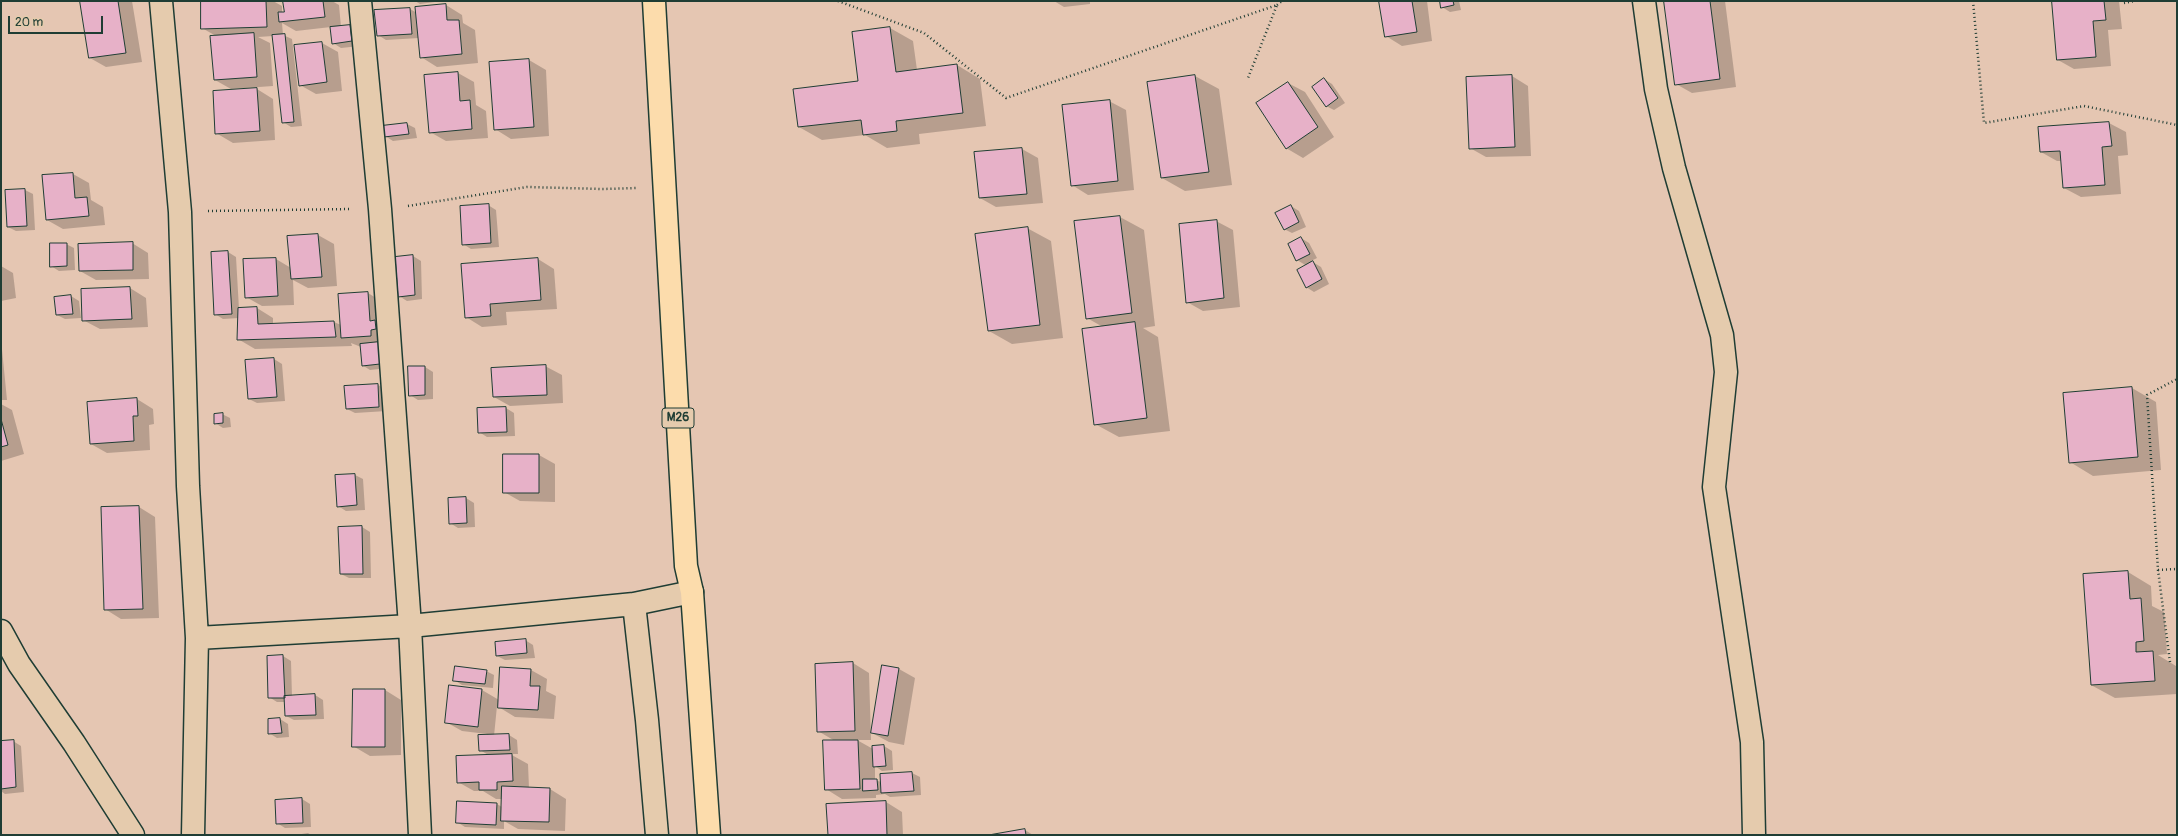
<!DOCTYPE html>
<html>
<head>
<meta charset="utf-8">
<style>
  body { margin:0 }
  #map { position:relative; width:2178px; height:836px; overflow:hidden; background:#e5c6b2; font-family:Pangolin,sans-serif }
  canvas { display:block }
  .frame { position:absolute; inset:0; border:2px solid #1f3d34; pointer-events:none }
  .scale { position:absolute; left:8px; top:16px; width:95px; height:18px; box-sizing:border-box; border:2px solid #1f3d34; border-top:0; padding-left:5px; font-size:12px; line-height:14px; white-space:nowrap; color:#1f3d34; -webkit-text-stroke:3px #e5cbad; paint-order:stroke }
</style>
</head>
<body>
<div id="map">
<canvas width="2178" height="836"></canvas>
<div class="frame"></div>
<div class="scale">20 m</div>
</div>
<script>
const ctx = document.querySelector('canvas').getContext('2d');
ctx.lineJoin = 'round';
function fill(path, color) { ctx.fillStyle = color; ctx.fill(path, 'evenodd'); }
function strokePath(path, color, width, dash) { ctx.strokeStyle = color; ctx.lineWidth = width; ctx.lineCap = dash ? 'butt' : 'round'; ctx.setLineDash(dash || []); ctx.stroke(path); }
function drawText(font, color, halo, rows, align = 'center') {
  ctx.font = font + ' Pangolin,sans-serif'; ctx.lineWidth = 3; ctx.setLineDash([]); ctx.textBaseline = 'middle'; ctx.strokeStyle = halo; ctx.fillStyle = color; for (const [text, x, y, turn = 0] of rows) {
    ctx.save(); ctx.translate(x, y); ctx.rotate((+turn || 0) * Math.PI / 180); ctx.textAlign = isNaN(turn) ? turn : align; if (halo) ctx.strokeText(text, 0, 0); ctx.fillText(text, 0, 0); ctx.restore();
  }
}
const shadow = new Path2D(`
  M81 1H132L142 62 106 67 90 58Z
  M202 1H273L282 6V13L286 12 284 1H332L339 5 341 27 350 26 358 30 360 46 341 48 333 43 331 27 296 31 282 23 283 35 292 39 302 126 291 127 283 122 273 36 258 37 270 43 273 86 231 89 215 80 216 36 202 28Z
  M415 1H442L420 4Z
  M1054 1H1090V4L1064 7Z
  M1380 1H1427L1432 41 1402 46 1386 36Z
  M1441 1H1459L1461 10 1450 12 1442 7Z
  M1665 1H1725L1736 87 1692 93 1676 84Z
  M2053 1H2119L2122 29 2108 30 2111 66 2074 69 2058 60Z
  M446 5 462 15 463 23 475 30 478 63 437 67 421 57 419 38 386 40 378 35 410 9 417 13Z
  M890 28 913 41 917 70 957 65 980 79 986 126 919 134 920 144 887 148 865 135 822 140 799 127 859 82Z
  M322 43 338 52 342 91 316 94 300 85Z
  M529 60 546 70 549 136 511 139 495 129 490 63Z
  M458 73 474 82 476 105 486 111 488 138 446 141 430 132Z
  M1195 76 1219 89 1232 185 1185 191 1162 178Z
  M1512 76 1528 86 1531 156 1486 157 1470 148Z
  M1324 79 1332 84 1345 103 1334 110 1326 106Z
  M1288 83 1305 92 1334 137 1303 158 1286 148Z
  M257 89 273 99 275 140 233 143 216 133Z
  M1109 101 1126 110 1134 190 1088 195 1072 185Z
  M2109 123 2126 132 2128 155 2118 156 2121 194 2081 197 2064 188 2062 161H2057L2041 152 2039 128Z
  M407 124 415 128 417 138 393 141 385 136Z
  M1022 149 1038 158 1043 203 996 207 980 198 975 153Z
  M73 174 89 183 91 200 103 207 105 225 63 229 47 220Z
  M25 190 33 194 35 230 16 231 8 227Z
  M488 205 496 210 499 247 471 249 463 244Z
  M1291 206 1299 211 1306 227 1292 233 1284 229Z
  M1120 217 1144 230 1155 326 1143 328 1158 337 1170 431 1119 437 1095 424 1103 327 1087 318 1075 222Z
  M1216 221 1233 230 1240 307 1203 311 1187 302Z
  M1027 228 1051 241 1063 338 1012 344 989 331Z
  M318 235 334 244 337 286 308 288 293 280 294 305 262 306 246 297 276 259 291 268Z
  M1301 238 1309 243 1317 258 1311 261 1321 267 1329 284 1314 292 1306 287 1307 266 1297 260Z
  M132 243 148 253 149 279 96 280 80 271Z
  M66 244 74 248 75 270 59 271 51 266Z
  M228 252 236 257 239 309 257 308 273 318V324L334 322 341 325 368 293 384 303 388 368 370 370 362 365 361 347 351 343 352 346 255 349 238 339 239 318 223 319 215 314 212 253Z
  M413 256 421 261 422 299 407 301 399 296Z
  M538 259 554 269 557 309 506 312 507 325 482 327 466 317Z
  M1 266 13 273 16 298 1 301Z
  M130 288 146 298 148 327 100 329 83 320Z
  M71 296 79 301 81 318 65 319 57 315Z
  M1 339 7 400H1Z
  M274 359 282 364 285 401 257 403 249 399Z
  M545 366 562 375 563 403 510 406 494 397Z
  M425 367 433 372V399L418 400 410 395Z
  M378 385 386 389 387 411 355 413 347 409Z
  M2132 388 2156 402 2161 470 2093 476 2070 462 2064 394Z
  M137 399 153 409 154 424 149 425 150 450 107 453 91 444Z
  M1 404 12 410 24 454 1 461Z
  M506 408 514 413 515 436 487 437 479 432Z
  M222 414 230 418 231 427 223 428 215 423Z
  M539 455 555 464V502L520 501 504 492Z
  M355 475 363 479 365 510 346 511 338 506Z
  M466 498 474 503 475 527 458 528 450 523 449 499Z
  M139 507 155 517 159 618 121 619 105 609 102 508Z
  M362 527 370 532 371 578H349L341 574Z
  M2128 572 2151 586 2152 606 2164 612 2167 654 2158 655 2176 666 2177 694 2115 698 2091 685Z
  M525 640 533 645 535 658 505 660 497 656Z
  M283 656 291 661 292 697 315 695 323 700 324 719 294 720 286 716V702H277L269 697 268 657Z
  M853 663 869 673 871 740H857L873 749 884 746 892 751 893 770 882 771 875 766V780L881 782 912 773 920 777 921 795 890 797 885 794 876 795V798L842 799 826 789 835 741 818 731Z
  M899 669 915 678 904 745 889 742 872 733Z
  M531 670 547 679 546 691 556 696 554 719 515 717 497 706 494 736 509 735 517 740 518 754H510L528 764 529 788 550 789 566 799 565 831 518 829 504 821V829L465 827 457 822 458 802 497 804 502 807 503 799H496L483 791H474L458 782 490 756 480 750 487 734 462 731 446 722 450 686 482 690 499 700Z
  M486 671 494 675 493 688 462 685 454 680Z
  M385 690 401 700V755L370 756 353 746Z
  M280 719 288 724 289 737 277 738 269 733Z
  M13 741 21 746 24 792 5 794 1 791V742Z
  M302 799 310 804 311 827 285 828 277 823Z
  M886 802 902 812 903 835H829Z
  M1025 830 1033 835H996Z
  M308 833 311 835H295Z`);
const building = new Path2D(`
  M80 1H118L126 53 89 58Z
  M201 1H266L267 27 201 29Z
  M283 1H323L325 17 279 22 278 12H284Z
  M1379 1H1412L1417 32 1385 37Z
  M1440 1H1453L1454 5 1441 8Z
  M1664 1H1710L1720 79 1675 85Z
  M2052 1H2104L2106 20 2093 21 2096 57 2057 60Z
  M446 4 447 20H459L462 54 420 58 415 7Z
  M410 8 412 34 377 36 374 10Z
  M350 25 352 41 332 44 330 27Z
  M890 27 896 72 957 64 963 113 896 121 897 131 863 135 861 120 798 127 793 89 858 81 852 32Z
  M254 33 257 77 214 80 210 36Z
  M285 34 294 122 282 123 272 35Z
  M322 42 327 82 299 86 294 45Z
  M529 59 534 127 494 130 489 62Z
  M458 72 460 101 470 100 472 129 429 133 424 75Z
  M1195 75 1209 172 1161 178 1147 82Z
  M1512 75 1515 147 1469 149 1466 77Z
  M1324 78 1338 98 1326 107 1312 87Z
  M1288 82 1318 127 1286 149 1256 103Z
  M257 88 260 131 215 134 213 91Z
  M1110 100 1118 181 1071 186 1062 105Z
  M2109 122 2112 146 2102 147 2105 185 2063 188 2060 151 2040 152 2038 127Z
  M407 123 409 134 384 137 381 126Z
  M1022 148 1027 194 979 198 974 152Z
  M73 173 75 198 87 197 89 216 46 220 42 175Z
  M25 189 27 226 7 227 5 190Z
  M489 204 491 243 462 245 460 206Z
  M1291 205 1299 222 1284 230 1275 213Z
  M1120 216 1132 313 1086 319 1074 221Z
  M1217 220 1224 298 1186 303 1179 224Z
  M1028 227 1040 325 988 331 975 234Z
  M318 234 322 277 291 279 287 236Z
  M1301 237 1310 254 1296 261 1288 244Z
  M133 242V270L79 271 78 244Z
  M50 243H67V266L50 267Z
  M228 251 232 314 214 315 211 252Z
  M413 255 415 295 398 297 395 257Z
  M276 258 278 296 245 298 243 259Z
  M538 258 541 300 490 304 491 316 465 318 461 264Z
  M1313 261 1322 279 1306 288 1297 270Z
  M130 287 132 319 82 321 81 289Z
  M368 292 370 321 375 320 376 329 371 330V336L341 338 338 294Z
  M71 295 73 314 56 315 54 297Z
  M257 307 258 324 334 321 336 337 237 340 238 308Z
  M1135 322 1147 418 1094 425 1082 329Z
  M379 342 380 364 362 366 360 344Z
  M274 358 277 397 248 399 245 360Z
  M546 365 547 395 493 397 491 368Z
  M408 366H425V395L409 396Z
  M378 384 379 407 346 409 344 386Z
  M2132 387 2138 457 2069 463 2063 393Z
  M137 398 138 416H133L134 441 90 444 87 402Z
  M506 407 507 432 478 433 477 408Z
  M223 413V423L214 424V414Z
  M1 419 8 445 1 447Z
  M503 454H539V493H503Z
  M355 474 357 505 337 507 335 475Z
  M466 497 467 523 449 524 448 498Z
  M139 506 143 609 104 610 101 507Z
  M362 526 363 574H340L338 527Z
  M2128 571 2130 599 2141 598 2144 641 2136 642V652L2153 651 2155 681 2091 685 2083 574Z
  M526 639 527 653 496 656 495 642Z
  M283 655 285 698H268L267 656Z
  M853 662 855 731 817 732 815 664Z
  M882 665 899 668 888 736 871 733Z
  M455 666 487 670 485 684 453 681Z
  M500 667 531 669 530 686H540L538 710 498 708Z
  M449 685 482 689 478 727 445 723Z
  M353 689H385V747H352Z
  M315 694 316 715 285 716 284 696Z
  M280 718 282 733 268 734V719Z
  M509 734 510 750 479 751 478 735Z
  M14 740 16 787 1 789V741Z
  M823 740H858L860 789 825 790Z
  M884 745 886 766 873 767 872 746Z
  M512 754 513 781 497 782V790H479V782L457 783 456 756Z
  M912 772 914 791 881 793 880 774Z
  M863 779H877L878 790 863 791Z
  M502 786 550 788 549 822 501 821Z
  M302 798 303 823 276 824 275 800Z
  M457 801 497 803 496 825 456 823Z
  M886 801 887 835H828L826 804Z
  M1025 829 1026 835H989Z`);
const path = new Path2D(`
  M838 1 924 33 1006 98 1277 5 1248 78
  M1973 1 1984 123 2084 106 2177 125
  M2124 3 2134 1
  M1277 5 1282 1
  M408 206 527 187 603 189 638 188
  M208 211 351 209
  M2158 570 2177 569
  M2170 662 2158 570 2147 395 2177 379`);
const minor = new Path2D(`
  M161 1 180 212 188 486 197 638 193 835
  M360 1 380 209 410 626 420 835
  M1644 1 1656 89 1674 168 1722 335 1726 372 1714 487 1752 742 1754 835
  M634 604 647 720 657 835
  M1 631 19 664 74 743 133 835
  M197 638 410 626 634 604 692 592`);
const primary = new Path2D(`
  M654 1 686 566 692 592 709 835`);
const shields = [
  [678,418,32]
];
const shieldNames = [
  ["M26",678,418]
];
fill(shadow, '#0003');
fill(building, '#e7b1c8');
strokePath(building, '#1f3d34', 1);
strokePath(minor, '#1f3d34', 25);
strokePath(primary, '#1f3d34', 25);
strokePath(path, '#1f3d34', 2.5, [1, 3]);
strokePath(minor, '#e5cbad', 22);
strokePath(primary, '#fcdcac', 22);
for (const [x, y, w] of shields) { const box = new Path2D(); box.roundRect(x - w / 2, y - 10, w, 20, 3); ctx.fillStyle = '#e5cbad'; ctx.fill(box); strokePath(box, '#1f3d34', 1); }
drawText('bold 12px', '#1f3d34', null, shieldNames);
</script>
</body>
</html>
